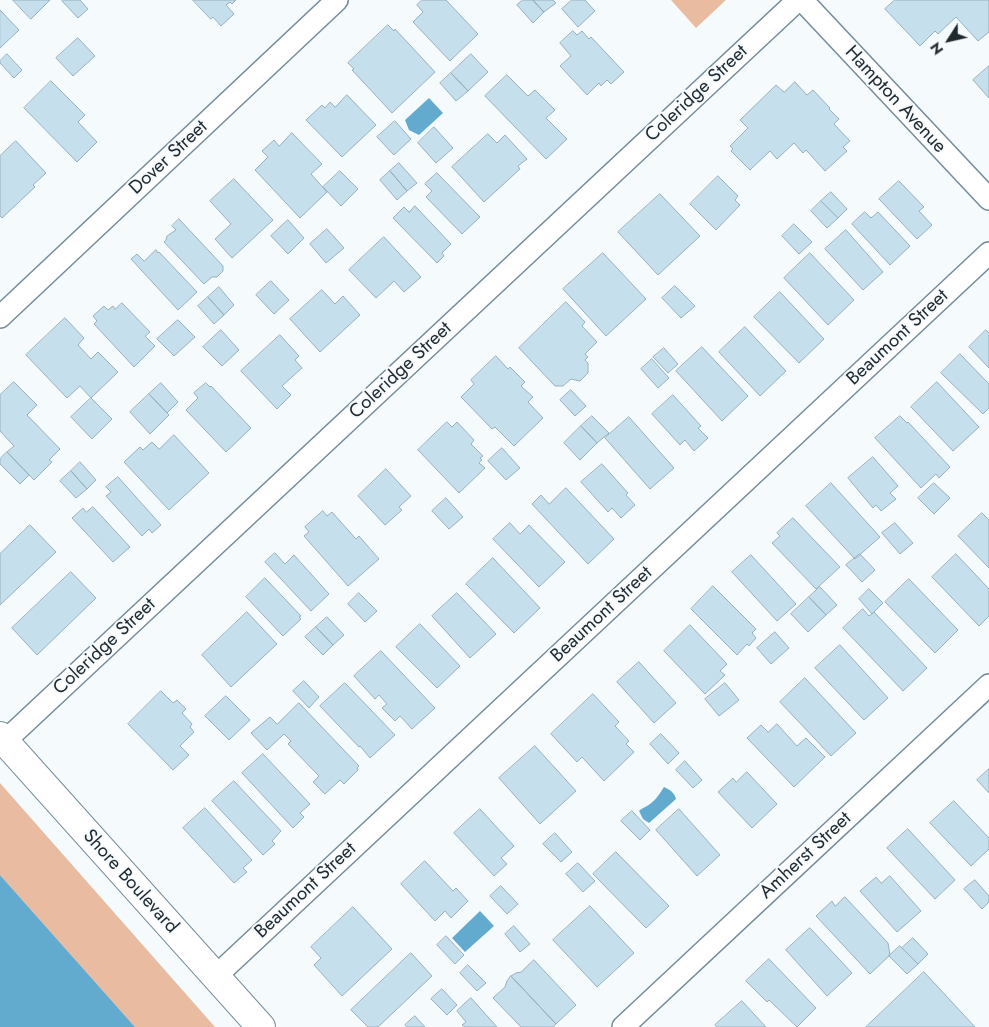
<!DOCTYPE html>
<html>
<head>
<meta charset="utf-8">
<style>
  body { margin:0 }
  #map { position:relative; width:989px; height:1027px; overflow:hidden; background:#f5fafd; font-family:Jost,sans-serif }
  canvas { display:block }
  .north { position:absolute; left:924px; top:15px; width:50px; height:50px; -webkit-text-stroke:4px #f5fafd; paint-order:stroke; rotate:235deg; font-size:14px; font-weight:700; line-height:20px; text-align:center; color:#1f282d }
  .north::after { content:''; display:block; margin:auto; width:18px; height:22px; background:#1f282d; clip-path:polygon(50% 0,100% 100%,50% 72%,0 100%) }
</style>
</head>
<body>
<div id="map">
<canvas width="989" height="1027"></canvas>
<div class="north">N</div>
</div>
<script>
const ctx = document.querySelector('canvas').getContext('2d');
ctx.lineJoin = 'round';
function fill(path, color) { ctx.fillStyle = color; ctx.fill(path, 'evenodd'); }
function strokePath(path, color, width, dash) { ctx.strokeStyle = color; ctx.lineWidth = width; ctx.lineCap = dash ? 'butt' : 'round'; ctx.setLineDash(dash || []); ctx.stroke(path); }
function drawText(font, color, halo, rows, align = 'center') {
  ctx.font = font + ' Jost,sans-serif'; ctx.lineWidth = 4; ctx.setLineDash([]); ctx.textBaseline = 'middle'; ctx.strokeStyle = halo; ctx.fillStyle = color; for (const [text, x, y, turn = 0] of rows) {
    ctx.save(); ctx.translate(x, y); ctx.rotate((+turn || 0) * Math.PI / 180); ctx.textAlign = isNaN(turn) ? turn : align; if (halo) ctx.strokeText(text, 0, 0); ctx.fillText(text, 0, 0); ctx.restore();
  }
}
const green = new Path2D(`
  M671 0H726L696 28Z
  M0 783 215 1027H135L0 875Z`);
const water = new Path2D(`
  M429 98 443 113 419 135 409 130 405 120Z
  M664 787C670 790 674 792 676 799L649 823 643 819 639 811C642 808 646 807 650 804 656 800 660 793 664 787Z
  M0 875 135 1027H0Z
  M480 911 494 926 465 952 452 938Z`);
const building = new Path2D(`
  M13 0H50L31 19Z
  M63 0H80L88 9 78 18 62 1Z
  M193 0H236L232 4 230 2 226 5 234 14 221 26 213 17 211 19Z
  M422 0H446L478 34 450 61 413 22 423 12 417 5Z
  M523 0H533L544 12 533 23 517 5Z
  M533 0H553L556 3 544 12Z
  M572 0H585L595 11 578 27 562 9Z
  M895 0H989V32L978 41 956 17 938 34 935 31 920 46 885 9Z
  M0 10 19 30 0 48Z
  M388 25 394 31 395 29 435 72 392 113 352 70 354 69 348 63Z
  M573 31 577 35 582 31 589 39 591 37 624 72 611 84 607 80 601 86 599 83 587 95 560 66 571 56 560 43Z
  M78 38 95 56 73 76 56 58Z
  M7 54 22 70 14 78 0 63V61Z
  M471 54 488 72 468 91 451 73Z
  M989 66V98L973 80Z
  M451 73 468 91 456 101 440 83Z
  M507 75 528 96 535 90 555 110 546 118 567 139 546 159 485 96Z
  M51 81 85 115 78 122 97 142 77 162 24 108Z
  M795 82 807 95 813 90 830 108 829 109 839 119 834 124 850 141 843 147 847 151 825 171 806 150 803 153 794 143 777 159 770 151 750 170 731 151 733 149 730 146 748 128 740 120 776 85 784 92Z
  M347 95 376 125 342 157 306 120 322 105 325 108 330 102 335 107Z
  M395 121 411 139 394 155 377 137Z
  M434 127 453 148 436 163 418 143Z
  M292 133 322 164 311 174 327 192 300 218 255 170 268 157 262 151 274 140 279 146Z
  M488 134 497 143 505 135 527 159 518 166 520 169 484 202 452 167Z
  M16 141 46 173 33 185 35 187 2 218 0 216V156Z
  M399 163 417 183 407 191 390 171Z
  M340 171 358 189 341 206 323 187Z
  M390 171 407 191 397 200 380 180Z
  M437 173 480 217 462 234 426 197 432 191 425 184Z
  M718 176 738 196 735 200 740 205 716 230 690 204Z
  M234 179 273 220 232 258 215 239 231 224 210 201Z
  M899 181 924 207 919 211 932 225 917 239 879 199Z
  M831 192 847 209 838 218 821 201Z
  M660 194 700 236 658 275 618 232Z
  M821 201 838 218 827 228 811 211Z
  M415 206 451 244 442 253 444 256 437 263 393 218 404 207 409 212Z
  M865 212 871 218 878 212 910 246 890 265 852 224Z
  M179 219 223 266V271L217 277H212L204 284 164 242 166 240 167 236 176 230 172 226Z
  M288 220 304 238 288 254 271 236Z
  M794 224 812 242 799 254 782 236Z
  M327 229 344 248 326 263 310 244Z
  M846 230 883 272 863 290 825 249Z
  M384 237 421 277 404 292 394 281 376 298 349 270Z
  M156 250 158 253 159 252 197 292 178 310 131 259 137 254 144 261Z
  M603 253 646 299 606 336 563 289Z
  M810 253 854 300 828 325 784 278Z
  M271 281 289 300 274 314 256 295Z
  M675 286 695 306 681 318 662 298Z
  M219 287 234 305 224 315 208 297Z
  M322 290 335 304 343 296 360 315 320 352 290 319Z
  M780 292 824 339 799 363 754 317Z
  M208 297 224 315 214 324 198 306Z
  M566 302 585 322 582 326 597 342 585 354 588 357 585 360 588 363V373L580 381 571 379 563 386H555L519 348Z
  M122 303 150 332 145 336 155 346 134 367 94 324 97 321 93 316 104 306 108 310 113 306 115 309Z
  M65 318 84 338 78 345 91 359 98 352 118 372 91 398 80 386 67 398 26 355Z
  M178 320 195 337 174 356 157 339Z
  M745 327 786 371 760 396 719 352Z
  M221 330 239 350 222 366 203 347Z
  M986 330 989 333V368L969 347Z
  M280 335 299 356 295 360 302 368 282 386 291 395 277 409 241 371Z
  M702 347 748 396 722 421 676 371Z
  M664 348 678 364 668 373 653 357Z
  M960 354 989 384V408L983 414 941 373Z
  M496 356 508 369 510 367 525 382 521 386 533 397 528 402 543 418 514 446 495 427 492 429 461 397 474 384 471 380Z
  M652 359 669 378 658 388 641 369Z
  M14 382 37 405 27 415 60 449 49 460 52 462 34 480 7 452 14 446 0 431V395Z
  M937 382 979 427 953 451 911 407Z
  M161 383 178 402 167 413 149 394Z
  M206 383 210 387 211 386 251 428 226 452 186 410 198 398 194 393Z
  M571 390 586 406 575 416 560 400Z
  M149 394 169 415 150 434 130 412Z
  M673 395 701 426 698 428 708 438 694 451 685 440 680 445 652 414Z
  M91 398 112 419 92 439 71 417Z
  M592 416 609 433 597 443 581 426Z
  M900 416 907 423 908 422 950 467 939 478 936 474 921 488 875 438Z
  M629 417 674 468 650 489 605 438Z
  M447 422 452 427 457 422 474 440 471 444 483 456 480 458 482 460 479 463 485 468 459 493 418 450Z
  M581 426 597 443 580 460 564 443Z
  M174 435 209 473 169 510 124 462 140 447 143 450 152 442 159 449Z
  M502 448 520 468 506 480 488 461Z
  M7 452 29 475 20 484 0 464V459Z
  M873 457 898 486 890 493 896 499 881 511 876 505 873 508 848 478Z
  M80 462 96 480 87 489 71 471Z
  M602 464 628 493 626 495 635 505 621 518 612 508 608 512 581 482Z
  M386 469 411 496 399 507 402 510 385 525 358 496Z
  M71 471 87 489 76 498 60 481Z
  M118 477 161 525 152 533 149 529 142 536 106 496 111 492 106 487Z
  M831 483 880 537 855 559 806 506Z
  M934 483 950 498 934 514 918 498Z
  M566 488 614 539 588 564 532 504 541 495 549 504Z
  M446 498 463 517 449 529 432 511Z
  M93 507 130 547 113 562 72 518 83 508 86 512Z
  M323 511 327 516 332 512 356 539 359 536 379 559 348 586 304 536 309 532 305 527Z
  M982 513 989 520V568L958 536Z
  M793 518 840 567 816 589 772 543 780 536 777 533Z
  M510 523 520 534 529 525 565 562 539 587 493 539Z
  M895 523 913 543 900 554 882 533Z
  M30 525 56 552 0 605V554Z
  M275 553 285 564 294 555 329 594 311 611 265 562Z
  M860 554 875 570 862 582 846 565Z
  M956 554 989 589V616L979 626 932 577Z
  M751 555 796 604 777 621 732 572Z
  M493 558 540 608 514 633 466 584Z
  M71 572 96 598 37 655 12 628Z
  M265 578 301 616 299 617 301 619 283 636 246 597Z
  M909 579 958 630 935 653 885 602Z
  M713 586 756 629 752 633 756 638 749 646 747 644 737 655 691 609Z
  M820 587 837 605 826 615 809 597Z
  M869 589 883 603 872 614 859 599Z
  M359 593 377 611 365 622 348 604Z
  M457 593 496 634 470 658 432 616Z
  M809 597 826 615 808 632 791 614Z
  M863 609 869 616 874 612 927 668 903 691 843 628Z
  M247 612 277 644 231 687 202 655Z
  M327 617 344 635 333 645 316 627Z
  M420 624 460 666 437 688 396 647Z
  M690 625 727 664 720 671 725 675 705 694 664 651Z
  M316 627 333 645 323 655 305 637Z
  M775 632 789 648 771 664 757 648Z
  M840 645 888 698 864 720 815 668Z
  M381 651 435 708 412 729 400 716 395 721 382 708 387 704 379 695 375 699 354 676Z
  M639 662 676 703 654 723 617 682Z
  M805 678 856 733 831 756 780 702Z
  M304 681 319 697 309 708 293 691Z
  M345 683 395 735 370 758 360 746 359 747 320 706Z
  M725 683 739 700 719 716 705 699Z
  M161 691 173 703 177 700 186 709 182 713 192 724 190 727 194 732 180 746 189 755 173 770 128 724Z
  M593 694 619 722 615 726 629 741 626 744 634 752 604 781 582 757 577 762 551 734Z
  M226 696 250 720 229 740 205 716Z
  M299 703 359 766 357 768 358 770 344 784 340 780 325 794 313 782 319 776 288 744 291 741 284 734 267 750 251 733 270 717 277 724Z
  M777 724 797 746 806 738 825 757 794 787 747 738 761 725 768 732Z
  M661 734 679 753 668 764 650 744Z
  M535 746 576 791 540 824 499 778Z
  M263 754 310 804 300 813 304 817 293 828 242 773Z
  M685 761 702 780 693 788 676 770Z
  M989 769V793L977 780Z
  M747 772 777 804 752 828 718 792 733 778 736 782Z
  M234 781 281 831 272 841 275 844 263 855 212 801Z
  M954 801 989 838V849L971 866 930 823Z
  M205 808 252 860 243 868 247 872 234 883 183 828Z
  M480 809 514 846 501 858 507 864 494 876 454 833Z
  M679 809 720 855 697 876 656 830Z
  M632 811 650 830 640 840 621 821Z
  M908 829 955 880 935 899 887 848Z
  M555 833 572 852 561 862 543 844Z
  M616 852 669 906 646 928 593 874Z
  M425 861 453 891 456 888 468 901 451 918 445 911 435 921 401 884Z
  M578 863 595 881 583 892 566 874Z
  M890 876 921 911 897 932 860 891 876 877 881 883Z
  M975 880 989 896V902L982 909 964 889Z
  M501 886 518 904 507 914 490 896Z
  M845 897 888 943 890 955 870 974 816 916 832 901 835 906Z
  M590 906 634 953 597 987 553 940Z
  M353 907 392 949 342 996 314 965 321 958 311 947Z
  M514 926 530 944 520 952 505 934Z
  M810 928 852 973 827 996 786 950Z
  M446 936 464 955 455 964 437 945Z
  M913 938 928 954 918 964 902 948Z
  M900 946 918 964 907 974 889 956Z
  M411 953 432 976 378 1027H368L351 1010Z
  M769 959 816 1008 797 1027 769 1000 767 1002 746 981Z
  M534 960 576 1005 556 1024 511 976 516 973 521 972Z
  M468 965 486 983 477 991 460 973Z
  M924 972 975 1027H866Z
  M511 976 556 1024 553 1027H521L493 998 505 987 507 981Z
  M442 989 457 1005 447 1015 431 999Z
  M471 998 497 1027H465L462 1025 466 1022 457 1011Z
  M742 1001 766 1027H717L715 1025Z
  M415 1016 425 1027H407L405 1025Z`);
const street = new Path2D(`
  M802 0 989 199
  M0 317 337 0
  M5 741 798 0
  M216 976 989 253
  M623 1027 989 685`);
const secondary = new Path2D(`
  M0 736 261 1027`);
const streetNames = [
  ["Coleridge Street",697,94,-43],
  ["Hampton Avenue",895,100,47],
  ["Dover Street",169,158,-43],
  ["Beaumont Street",898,338,-43],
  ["Coleridge Street",401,371,-43],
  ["Beaumont Street",602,615,-43],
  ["Coleridge Street",105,647,-43],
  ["Amherst Street",806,856,-43],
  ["Shore Boulevard",130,882,48],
  ["Beaumont Street",306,891,-43]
];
fill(green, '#e9bba1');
fill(water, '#62abce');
fill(building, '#c6dfed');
strokePath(building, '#97b0bd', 1);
strokePath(street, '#758d99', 24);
strokePath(secondary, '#758d99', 30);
strokePath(street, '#fff', 21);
strokePath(secondary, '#fff', 28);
drawText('19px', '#1f282d', '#f5fafd', streetNames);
</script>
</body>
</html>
